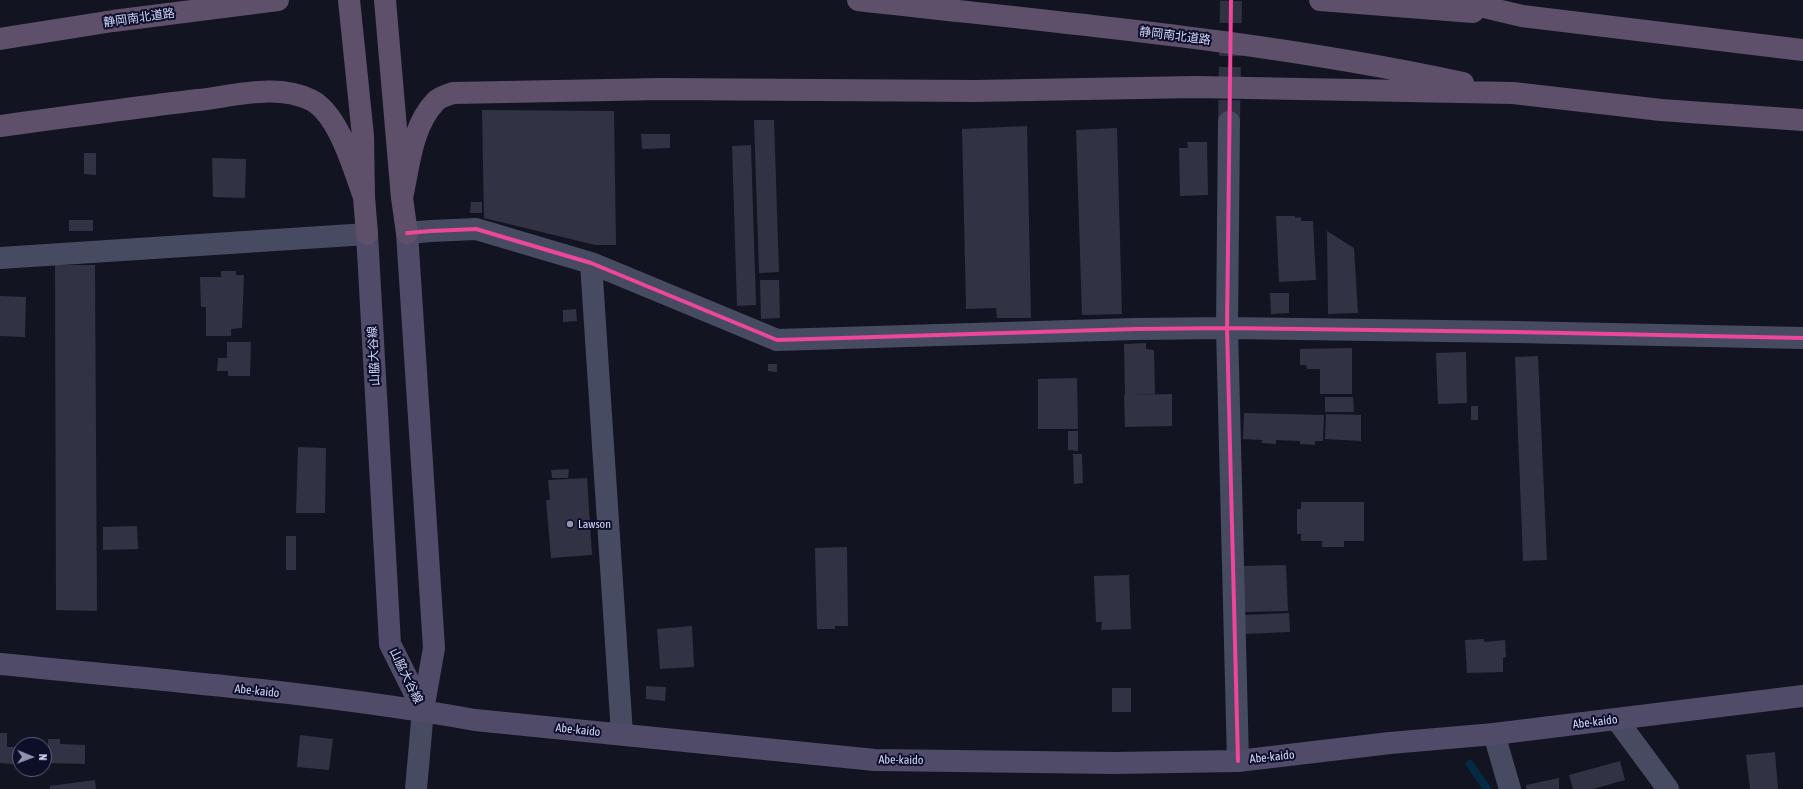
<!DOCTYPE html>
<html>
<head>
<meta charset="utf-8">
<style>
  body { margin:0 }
  #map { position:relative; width:1803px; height:789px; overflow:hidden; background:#131421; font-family:"Asap Condensed",sans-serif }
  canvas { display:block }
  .north { position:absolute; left:12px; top:737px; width:40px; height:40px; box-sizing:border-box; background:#0d0e27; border:1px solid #5c5f7d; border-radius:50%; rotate:91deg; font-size:11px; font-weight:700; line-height:16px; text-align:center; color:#d3d8ff }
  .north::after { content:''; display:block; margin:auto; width:14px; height:18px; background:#9093b1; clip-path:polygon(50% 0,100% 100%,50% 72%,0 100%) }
</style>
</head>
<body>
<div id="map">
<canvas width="1803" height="789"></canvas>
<div class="north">N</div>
</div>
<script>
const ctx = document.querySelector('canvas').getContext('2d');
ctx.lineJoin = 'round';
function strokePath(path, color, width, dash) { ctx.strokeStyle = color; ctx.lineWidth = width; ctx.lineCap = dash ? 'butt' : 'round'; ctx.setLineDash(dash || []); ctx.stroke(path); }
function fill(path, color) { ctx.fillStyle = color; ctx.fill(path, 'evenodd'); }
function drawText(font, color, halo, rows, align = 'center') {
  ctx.font = font + ' "Asap Condensed","Noto Sans JP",sans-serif'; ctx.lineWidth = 4; ctx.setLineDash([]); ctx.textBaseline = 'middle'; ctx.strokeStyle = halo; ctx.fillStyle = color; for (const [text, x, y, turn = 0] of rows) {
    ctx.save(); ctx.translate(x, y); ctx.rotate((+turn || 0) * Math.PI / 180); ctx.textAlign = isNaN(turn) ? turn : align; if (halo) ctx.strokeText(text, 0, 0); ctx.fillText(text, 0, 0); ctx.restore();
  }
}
const stream = new Path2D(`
  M1470 764 1487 789`);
const building = new Path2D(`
  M482 110 614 111 616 245H595L484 218Z
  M754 120H774L779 272 759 273Z
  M1027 126 1031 318H997L996 308 966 309 962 129Z
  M1117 128 1122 314 1082 315 1076 130Z
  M641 134H670V148L642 149Z
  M1187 142H1207L1208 195 1180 196 1179 148H1188Z
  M751 145 756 305 737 306 732 146Z
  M84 153H96V175L84 174Z
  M212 158 246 159 245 198 213 197Z
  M471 202H482V213H470Z
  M1276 216H1295V218L1301 217V221H1313L1316 280 1279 282Z
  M69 220H93V231H69Z
  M1327 231 1354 248 1358 313 1328 314Z
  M55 265H95L97 611 56 610Z
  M221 271H236V275H244L242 328 231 329V336H206V307H201L200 277H221Z
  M760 280H779L780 318 761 319Z
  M1270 293H1289V313L1271 314Z
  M0 296 26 297 25 337 0 336Z
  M576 309 577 321 563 322V310Z
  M227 342H251L250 376H228V371H217L218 358H227Z
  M1146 343V349L1154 350 1155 394 1125 395 1124 344Z
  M1352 348V394H1320V369H1307L1306 365H1300V349Z
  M1466 352 1467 403 1438 404 1436 353Z
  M1538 356 1547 560 1523 561 1515 357Z
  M768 364H777V372L768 371Z
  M1077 378 1078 429H1038V379Z
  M1172 394V426L1125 427 1124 395Z
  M1325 397H1353L1354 412H1325Z
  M1471 406H1478V420H1471Z
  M1244 413 1324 415 1323 441H1315V445L1300 444V441L1276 440V444L1262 443V440L1243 439Z
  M1326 414 1361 415V441L1325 439Z
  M1068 431H1078V451L1068 450Z
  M298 447 326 448 325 513H296Z
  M1073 454H1082L1083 483 1074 484Z
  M569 469 568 478H552L551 470Z
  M587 478 592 555 551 558 546 500H550L548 480Z
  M1301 502H1364V541H1344V547H1322V541H1301V534H1297V509H1301Z
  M137 526 138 549 103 550V527Z
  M286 536H296V570H286Z
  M847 547 848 626H835V629H817L815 548Z
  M1286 565 1288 611 1245 612 1242 566Z
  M1129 575 1131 629 1101 630 1102 622H1096L1094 576Z
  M1289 613 1290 632 1244 634 1243 615Z
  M692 626 694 667 660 669 657 629Z
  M1484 639V642L1505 640 1506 657 1503 658V672L1467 673 1465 640Z
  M646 686 666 687 665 701 646 699Z
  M1112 688H1131V712H1112Z
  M0 733H7V747H20V765L0 763Z
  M300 735 333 739 329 770 297 767Z
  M48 739H60V744L85 745V764L48 763Z
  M1775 752 1778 789H1750L1746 755Z
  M1620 761 1625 780 1593 789H1573L1569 775Z
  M1559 778V789H1526V785Z
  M95 780 96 789H50V786Z`);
const minorTunnel = new Path2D(`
  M1229 122 1231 0`);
const minor = new Path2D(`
  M1229 122 1227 328 1238 761
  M407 233 431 231 476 229 591 263 777 340 1135 329 1227 328 1516 332 1803 338
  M0 258 367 234
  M591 263 622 734
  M1617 720 1668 789
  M1494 734 1510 789
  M416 789 423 710`);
const major = new Path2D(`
  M407 233 434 648 423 710
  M367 234 390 644 423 710
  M0 664C158 680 318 692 475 720L875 760 1114 763 1238 761 1390 743 1494 734 1803 696`);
const highway = new Path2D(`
  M349 0 363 136 364 197 367 234
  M385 0 402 198 407 233
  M858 0C1060 23 1264 40 1463 83
  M1320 0 1473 12
  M1455 0 1522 16 1803 50
  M0 39 113 21 278 0
  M0 126C66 117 132 108 198 100 234 96 277 83 311 100 339 114 354 170 364 197
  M402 198C409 166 412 125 436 101 440 97 448 95 453 93L661 89 975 91 1195 87 1513 93 1661 110 1803 120`);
const cycleway = new Path2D(`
  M1231 0 1227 328 1238 761
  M407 233 431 231 476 229 591 263 777 340 1135 329 1227 328 1516 332 1803 338`);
const markers = [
  [570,524,4,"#9093b1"]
];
const streetNames = [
  ["静岡南北道路",139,18,-8],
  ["静岡南北道路",1175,36,7],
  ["山脇大谷線",374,356,-93],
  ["山脇大谷線",406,676,64],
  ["Abe-kaido",257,691,6],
  ["Abe-kaido",1595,722,-7],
  ["Abe-kaido",578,730,6],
  ["Abe-kaido",1272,757,-6],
  ["Abe-kaido",901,760,1]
];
const poiNames = [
  ["Lawson",578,524]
];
strokePath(stream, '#052b44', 8);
fill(building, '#313243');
strokePath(minorTunnel, '#303142', 22, [22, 11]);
strokePath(minor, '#474b62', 22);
strokePath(major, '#4f4b68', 22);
strokePath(highway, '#5e506a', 22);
strokePath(cycleway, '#ed469a', 4);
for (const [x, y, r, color] of markers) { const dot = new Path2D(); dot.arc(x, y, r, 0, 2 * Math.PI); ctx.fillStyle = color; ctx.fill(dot); strokePath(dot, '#0d0e27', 1.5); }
drawText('12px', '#d3d8ff', '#0d0e27', streetNames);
drawText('12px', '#d3d8ff', '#0d0e27', poiNames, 'left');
</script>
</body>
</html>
